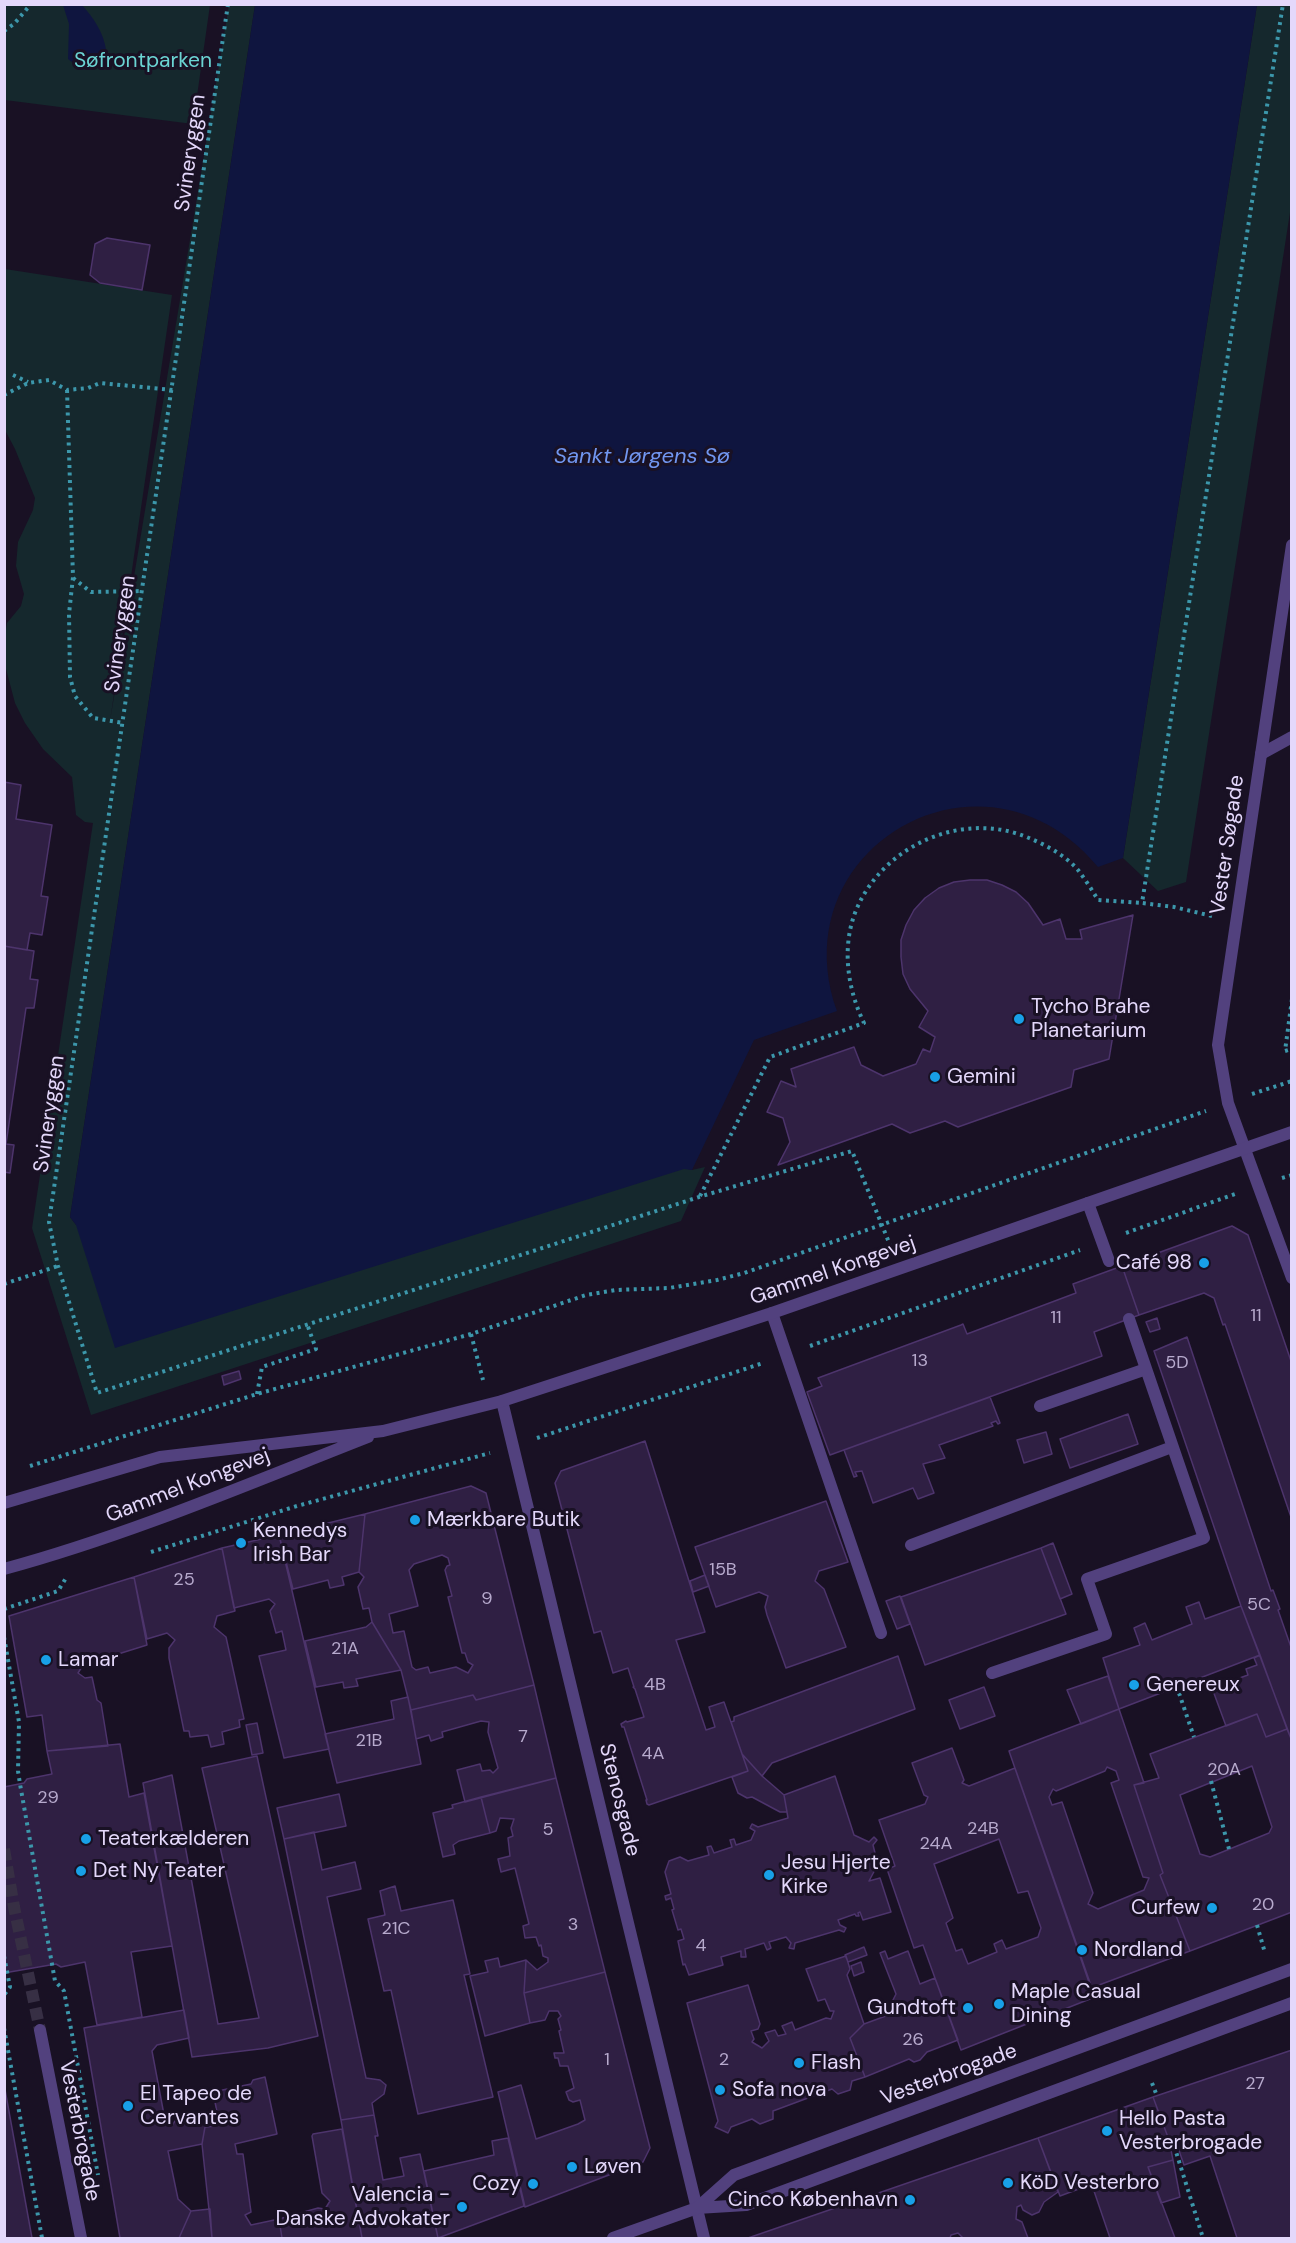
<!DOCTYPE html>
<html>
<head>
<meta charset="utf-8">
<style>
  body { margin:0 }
  #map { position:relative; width:1296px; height:2243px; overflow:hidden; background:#191124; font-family:"DM Sans",sans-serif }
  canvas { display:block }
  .frame { position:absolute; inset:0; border:6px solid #e4d8fb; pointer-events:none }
</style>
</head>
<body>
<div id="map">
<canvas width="1296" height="2243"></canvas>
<div class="frame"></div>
</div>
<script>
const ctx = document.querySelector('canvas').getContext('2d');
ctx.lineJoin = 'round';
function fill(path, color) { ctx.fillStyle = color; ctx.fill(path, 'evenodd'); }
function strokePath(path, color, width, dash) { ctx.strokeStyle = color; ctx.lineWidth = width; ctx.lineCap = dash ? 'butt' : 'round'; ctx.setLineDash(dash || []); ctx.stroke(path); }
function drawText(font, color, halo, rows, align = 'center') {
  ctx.font = font + ' "DM Sans",sans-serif'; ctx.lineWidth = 6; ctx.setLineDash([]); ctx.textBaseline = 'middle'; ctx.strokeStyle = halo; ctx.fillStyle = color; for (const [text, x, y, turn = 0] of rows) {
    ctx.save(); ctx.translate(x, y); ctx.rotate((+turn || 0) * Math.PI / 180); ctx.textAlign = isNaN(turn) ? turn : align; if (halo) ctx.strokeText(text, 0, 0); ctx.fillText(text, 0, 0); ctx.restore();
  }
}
const green = new Path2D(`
  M5 5H210L193 124 5 100Z
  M229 5H255L70 1217 76 1225 684 1168 692 1170 705 1167 681 1221 91 1415 32 1228 93 823 85 822 76 815 72 777 43 749 25 723 15 703 5 665V635L7 623 21 606 24 594 16 566 18 542 33 510 35 498 15 449 5 430V269L172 295 110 721Z
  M1257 5H1291V206L1186 882 1158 891 1123 858Z`);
const water = new Path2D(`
  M63 5H82C93 17 104 33 106 50 108 73 80 70 68 59L69 24Z
  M255 5H1257L1123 858 1098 867C985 730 779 846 837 1011L754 1040 692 1170 684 1169 115 1348 76 1225 70 1217Z`);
const building = new Path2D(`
  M107 238 150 245 142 290 100 283 90 275 95 244Z
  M4 782 21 785 16 819 52 825 41 896 48 897 42 935 30 933 27 950 4 946Z
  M970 880H987L1002 885 1016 892 1028 903 1043 925 1060 919 1066 939H1082L1080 930 1133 915 1109 1059 1074 1070 1071 1087 958 1127 945 1121 910 1133 892 1124 778 1165 790 1142 783 1118 767 1112 781 1081 796 1087 791 1069 854 1047 861 1065 883 1076 916 1064 923 1049 930 1052 935 1037 919 1027 928 1011 910 989 903 974 901 957V940L906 925 914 910 925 898 939 888 954 882Z
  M4 946 34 951 30 979 38 980 34 1008H26L6 1144 14 1145 10 1173 4 1172Z
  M1232 1226 1248 1235 1292 1364V1520L1225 1324 1223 1325 1214 1298 1204 1293 1139 1315 1122 1266Z
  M1122 1266 1139 1315 1094 1332 1102 1356 830 1455 807 1392 822 1386 818 1378 961 1325 963 1324 967 1334 1076 1293 1073 1284Z
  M1157 1318 1160 1329 1150 1332 1146 1322Z
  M1187 1337 1271 1591 1273 1590 1280 1609 1278 1610 1292 1650V1741L1241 1606 1154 1351Z
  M239 1371 241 1379 224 1385 222 1376Z
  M990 1397 1000 1423 998 1424 996 1421 991 1423 993 1426 939 1445 945 1458 923 1464 934 1493 918 1499 913 1488 873 1503 862 1471 855 1472 857 1476 854 1477 844 1450Z
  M1128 1414 1138 1444 1070 1468 1060 1439Z
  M1046 1432 1052 1454 1024 1463 1017 1440Z
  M645 1441 705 1632 676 1640 706 1730 715 1727 709 1707 724 1702 748 1771 649 1805 647 1804 646 1800H647L624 1727H622L621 1724 626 1721 627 1722 644 1717 635 1689 633 1687H634L628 1668 613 1673 601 1631 594 1633 555 1483 561 1471Z
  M471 1486 486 1493 534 1685 476 1700 473 1695 411 1710 401 1670 372 1622 369 1608 363 1609 358 1587 364 1577 359 1572 365 1514ZM442 1555 448 1558 450 1565 447 1566 445 1570 452 1596 448 1597 462 1653H465L468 1662 473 1665 468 1673 456 1667 430 1673 428 1667 416 1670 412 1667 404 1631 393 1633 389 1614 418 1606 409 1570 414 1564Z
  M826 1501 848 1562 819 1571 815 1581 824 1589 846 1647 786 1668 767 1615 765 1607 768 1596 759 1592 716 1607 695 1547Z
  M365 1514 359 1572 342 1577 344 1585 330 1588 328 1580 293 1589 279 1535Z
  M279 1535 329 1749 284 1758 259 1656 286 1650 282 1631 276 1633 270 1611 275 1604 269 1599 234 1608 222 1548Z
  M1053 1543 1072 1594 1060 1599 1041 1548Z
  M222 1548 235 1611 217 1616 214 1627 226 1637 244 1719 239 1720 240 1727 222 1732 224 1744 211 1747 208 1735 190 1737 189 1731H184L169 1658V1648L175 1640 167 1633 147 1639 134 1577Z
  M1041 1548 1066 1614 925 1665 901 1597Z
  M705 1575 709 1586 693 1592 690 1581Z
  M134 1577 147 1645 83 1665 78 1673 85 1678 92 1677 97 1700 101 1703 108 1746 47 1751 42 1715 27 1717 9 1616Z
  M900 1596 910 1624 897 1629 886 1601Z
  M1199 1602 1205 1619 1241 1606 1260 1655 1119 1709 1103 1658 1140 1645 1134 1628 1145 1623 1152 1640 1192 1624 1186 1607Z
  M372 1622 401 1670 356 1679 358 1686 344 1688 343 1682 316 1687 305 1641 366 1627Z
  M1260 1655 1287 1729 1266 1737 1257 1714 1226 1726 1212 1688 1248 1675 1246 1669 1257 1665 1254 1658Z
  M898 1656 915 1709 772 1763 762 1776 742 1754 731 1722 734 1721V1717Z
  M1108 1676 1119 1709 1081 1724 1067 1690Z
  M534 1685 556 1778 465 1802 457 1770 480 1764 482 1771 490 1770 493 1773 498 1768 488 1732 489 1722 481 1721 442 1732 443 1737 431 1741 429 1735 416 1739 411 1710 473 1695 476 1700Z
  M984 1687 995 1716 960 1729 949 1700Z
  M408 1697 421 1764 337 1783 325 1734 394 1719 391 1701Z
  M1119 1709 1144 1783 1134 1785 1163 1873 1160 1875 1190 1951 1091 1988 1009 1751ZM1107 1767 1116 1771 1119 1780 1111 1783 1143 1877 1149 1878 1144 1890 1098 1909 1088 1904 1093 1893 1062 1802 1052 1805 1049 1797 1053 1789 1056 1791 1105 1771Z
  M1257 1714 1266 1737 1287 1729 1292 1741V1912L1190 1951 1160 1875 1163 1873 1134 1785 1159 1778 1150 1754ZM1252 1766 1272 1827 1269 1833 1210 1857 1200 1854 1180 1795Z
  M257 1723 263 1753 252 1755 246 1725Z
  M120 1744 129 1797 144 1793 172 1946 131 1952 142 2017 97 2025 85 1962 61 1967 56 1964 4 1973V1787L24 1783 27 1779 52 1774 47 1751Z
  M952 1748 964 1780 962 1783 969 1786 1015 1768 1095 1997 961 2050 923 1945 914 1948 887 1869 895 1866 879 1820 925 1804 928 1797 924 1795 912 1763ZM999 1839 1018 1893 1028 1891 1041 1928 1038 1937 1006 1949 1002 1940 994 1944 997 1952 968 1964 962 1949 956 1951 946 1923 953 1918 934 1864Z
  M742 1754 762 1776 784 1795 787 1812H780L752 1797 747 1798 738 1793 732 1777 748 1771Z
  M257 1756 318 2036 268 2048 192 2057 143 1783 172 1775 218 2024 259 2018 202 1768Z
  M835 1776 854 1835 869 1842 874 1837 877 1840 873 1845 877 1861H884L883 1867 877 1866 869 1881 880 1878 891 1912 863 1920 860 1912 858 1913 859 1916H856L855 1914 838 1920 840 1925 846 1928 844 1932 839 1930 795 1943 794 1949 789 1948 791 1943 786 1937 769 1942 771 1948 767 1950 764 1943 745 1949 746 1957H741V1951L721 1957 723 1965 689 1975 685 1964 683 1965 678 1941 684 1939 681 1929 678 1930 672 1910 674 1909 671 1898 666 1900 665 1896 671 1894 665 1872 669 1861 680 1857 688 1861 709 1855 707 1847 711 1846 714 1853 732 1847 730 1840 734 1839 736 1845 751 1840 755 1831 750 1828 752 1824 758 1827 788 1818 784 1795Z
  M556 1778 605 1972 524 1993 526 1960 537 1970 548 1962V1958L543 1956 541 1945 539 1946 536 1937 525 1938 523 1926 529 1924 515 1868 501 1872 498 1859 510 1856 508 1838 513 1836 511 1828 514 1819 500 1818 496 1831 490 1833 481 1797Z
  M339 1794 346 1826 284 1839 277 1808Z
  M481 1797 490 1833 459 1841 453 1845 455 1854 443 1857 433 1813 453 1808 452 1805Z
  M314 1832 322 1870 355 1862 361 1889 327 1897 366 2078 380 2080 386 2085 384 2094 372 2103 374 2115 341 2120 284 1839Z
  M395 1886 401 1911 453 1900 470 1974 464 1975 493 2097 418 2114 391 1990 384 1991 368 1919 385 1915 380 1891Z
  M864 1947 867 1955 848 1962 845 1955Z
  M885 1951 888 1959 908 1951 920 1984 935 1978 958 2040 927 2052 920 2060 914 2062 909 2059 865 2077 850 2038 864 2024 894 2013 892 2002 896 1994 880 1953Z
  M846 1956 850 1969 847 1975 864 2024 850 2038 865 2077 852 2081 850 2090 838 2094 832 2089 773 2111V2119L760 2124 752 2119 731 2127 728 2133 715 2127 718 2121 687 2003 748 1985 760 2024 758 2029 751 2031 754 2039 752 2042 762 2048 769 2041 765 2033 775 2030 778 2036 786 2034 782 2026 792 2022 795 2030 826 2018 831 2019 834 2011H830L825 1999 818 2001 806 1969Z
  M498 1958 500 1967 526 1960 524 1993 530 2023 485 2036 470 1976 488 1972 485 1961Z
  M861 1962 864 1972 854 1976 851 1966Z
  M605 1972 650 2148 643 2162 525 2207 498 2092 521 2085 536 2139 578 2124 585 2120 580 2100 573 2102 569 2100 566 2092 574 2088 568 2066H560L558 2058H555L554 2053H564L559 2031 561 2030 558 2019 561 2016 558 2011H549L545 2020 530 2023 524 1993Z
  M184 2010 189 2038 157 2045 152 2051 165 2120 173 2124 175 2121 202 2116 205 2127 202 2144 168 2151 178 2199 191 2211 179 2238H120L84 2028Z
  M1292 2050V2238H1237L1210 2156 1184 2165 1175 2139 1169 2140 1153 2097Z
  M265 2077 277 2134 235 2144 237 2154H243L251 2212 245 2215 251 2225 279 2219 282 2238H212L202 2144 205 2127 216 2126 219 2122 213 2092 251 2084 253 2080Z
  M4 2084 32 2238H4Z
  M1153 2097 1169 2140 1173 2160 1148 2167 1175 2238H1110L1094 2191 1084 2187 1060 2196 1038 2138Z
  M374 2115 378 2136H375L383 2180 404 2176 400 2158 420 2154 438 2238H362L341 2120Z
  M342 2129 362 2238H282L279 2219 318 2208 325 2209 330 2201 322 2193 312 2136 313 2134Z
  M508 2138 524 2206 438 2238 424 2171 494 2155 492 2141Z
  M1038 2138 1058 2192 1044 2202 1039 2212 1032 2215 1023 2210 1021 2205 1017 2207 1016 2219 1022 2222 1028 2238H963L958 2233 951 2235 950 2238H748Z
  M1173 2160 1180 2197 1161 2203 1148 2167Z
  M210 2209 212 2238H179L191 2211Z`);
const minorTunnel = new Path2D(`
  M4 1849 14 1907 40 2030`);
const path = new Path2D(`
  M228 4 49 1222 58 1266 97 1393 699 1197 852 1151 890 1245
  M4 31 14 24 31 4
  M13 375 28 382
  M67 390 73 577 69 614 70 677 75 696 93 718 123 723
  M4 395 28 383 49 380 67 390 88 388 100 383 173 390
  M73 578 91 592 143 591
  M1212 916 1174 907 1142 903 1283 4
  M1292 999 1285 1051 1292 1049
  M1252 1094 1292 1081
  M1282 1178 1292 1175
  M700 1196 770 1057 864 1023C847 988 841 945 857 908 885 844 964 810 1029 838 1046 845 1065 855 1078 870 1085 879 1092 890 1098 900L1142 903
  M1126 1233 1235 1194
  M4 1284 58 1266
  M471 1334 483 1380
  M810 1346 1080 1250
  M257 1394 262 1367 316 1349 307 1324
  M537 1438 763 1363
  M30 1466 257 1394 471 1334 586 1295 616 1290 669 1288 717 1280 744 1273 1206 1111
  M151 1552 297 1506 490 1453
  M4 1609 58 1591 66 1578
  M4 1637 19 1722 18 1771 20 1784 55 1981 64 1991 98 2175
  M1179 1693 1194 1737
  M1211 1781 1229 1849
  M1257 1925 1265 1953
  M4 1956 10 1987 4 1995
  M4 2028 42 2238
  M1152 2083 1157 2096
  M1172 2139 1203 2238`);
const service = new Path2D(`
  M1261 754 1292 737
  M1088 1203 1109 1261
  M772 1313 881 1633
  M1040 1406 1146 1369
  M911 1545 1172 1447
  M992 1673 1106 1634 1087 1579 1204 1538 1129 1319`);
const minor = new Path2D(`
  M1292 545 1218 1045 1228 1103 1292 1278
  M502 1401 704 2238
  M40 2030 81 2238`);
const tertiary = new Path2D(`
  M4 1503 160 1457 383 1431 502 1401 772 1313 1292 1132
  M4 1569C129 1535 248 1484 368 1437
  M697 2208 734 2175 1292 1969
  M613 2238 697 2208 746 2205 1292 2003`);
const markers = [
  [1019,1019,6,"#18a0e7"],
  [935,1077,6,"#18a0e7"],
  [1204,1263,6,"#18a0e7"],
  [415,1520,6,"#18a0e7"],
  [241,1543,6,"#18a0e7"],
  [46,1660,6,"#18a0e7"],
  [1134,1685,6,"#18a0e7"],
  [86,1839,6,"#18a0e7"],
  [81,1871,6,"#18a0e7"],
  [769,1875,6,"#18a0e7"],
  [1212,1908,6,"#18a0e7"],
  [1082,1950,6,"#18a0e7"],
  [999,2004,6,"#18a0e7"],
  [968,2008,6,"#18a0e7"],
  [799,2063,6,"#18a0e7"],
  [720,2090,6,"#18a0e7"],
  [128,2106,6,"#18a0e7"],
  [1107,2131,6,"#18a0e7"],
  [572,2167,6,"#18a0e7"],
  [1008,2183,6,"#18a0e7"],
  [533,2184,6,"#18a0e7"],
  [910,2200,6,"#18a0e7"],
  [462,2207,6,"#18a0e7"]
];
const numberNames = [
  ["11",1256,1316],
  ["11",1056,1318],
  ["13",920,1361],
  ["5D",1177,1363],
  ["15B",723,1570],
  ["25",184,1580],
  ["9",487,1599],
  ["5C",1259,1605],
  ["21A",345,1649],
  ["4B",655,1685],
  ["7",523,1737],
  ["21B",369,1741],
  ["4A",653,1754],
  ["20A",1224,1770],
  ["29",48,1798],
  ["24B",983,1829],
  ["5",548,1830],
  ["24A",936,1844],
  ["20",1263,1905],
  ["3",573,1925],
  ["21C",396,1929],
  ["4",701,1946],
  ["26",913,2040],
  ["1",607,2060],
  ["2",724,2060],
  ["27",1255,2084]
];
const parkNames = [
  ["Søfrontparken",143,61]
];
const streetNames = [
  ["Svineryggen",191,153,-82],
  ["Svineryggen",121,634,-82],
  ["Vester Søgade",1228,845,-82],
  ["Svineryggen",50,1114,-82],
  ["Gammel Kongevej",833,1271,-19],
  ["Gammel Kongevej",188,1486,-21],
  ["Stenosgade",619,1800,76],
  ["Vesterbrogade",949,2075,-20],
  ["Vesterbrogade",79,2131,79]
];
const poiNames = [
  ["Tycho Brahe",1031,1007],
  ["Planetarium",1031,1031],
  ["Gemini",947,1077],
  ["Café 98",1192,1263,"right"],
  ["Mærkbare Butik",427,1520],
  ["Kennedys",253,1531],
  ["Irish Bar",253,1555],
  ["Lamar",58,1660],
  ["Genereux",1146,1685],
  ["Teaterkælderen",98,1839],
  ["Jesu Hjerte",781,1863],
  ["Kirke",781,1887],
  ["Det Ny Teater",93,1871],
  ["Curfew",1200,1908,"right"],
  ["Nordland",1094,1950],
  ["Maple Casual",1011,1992],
  ["Dining",1011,2016],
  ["Gundtoft",956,2008,"right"],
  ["Flash",811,2063],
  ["Sofa nova",732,2090],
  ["El Tapeo de",140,2094],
  ["Cervantes",140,2118],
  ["Hello Pasta",1119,2119],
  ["Vesterbrogade",1119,2143],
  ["Løven",584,2167],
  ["KöD Vesterbro",1020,2183],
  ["Cozy",521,2184,"right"],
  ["Valencia -",450,2195,"right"],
  ["Danske Advokater",450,2219,"right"],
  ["Cinco København",898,2200,"right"]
];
const waterNames = [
  ["Sankt Jørgens Sø",642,457]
];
fill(green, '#15282d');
fill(water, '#0f153f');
fill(building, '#2f1f43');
strokePath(building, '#4d346c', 1.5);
strokePath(minorTunnel, '#372f44', 12, [12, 6]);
strokePath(path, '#3c97ab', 4, [3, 4.5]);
strokePath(service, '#52417e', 12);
strokePath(minor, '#52417e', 12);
strokePath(tertiary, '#52417e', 12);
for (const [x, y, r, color] of markers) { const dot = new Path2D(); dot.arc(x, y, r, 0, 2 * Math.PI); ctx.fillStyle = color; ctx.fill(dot); strokePath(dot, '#191124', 2); }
drawText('18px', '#b7aacd', null, numberNames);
drawText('21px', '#6bd4d3', '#191124', parkNames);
drawText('21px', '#e4d8fb', '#191124', streetNames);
drawText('21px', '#e4d8fb', '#191124', poiNames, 'left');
drawText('italic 22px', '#7196f0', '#191124', waterNames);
</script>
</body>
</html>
